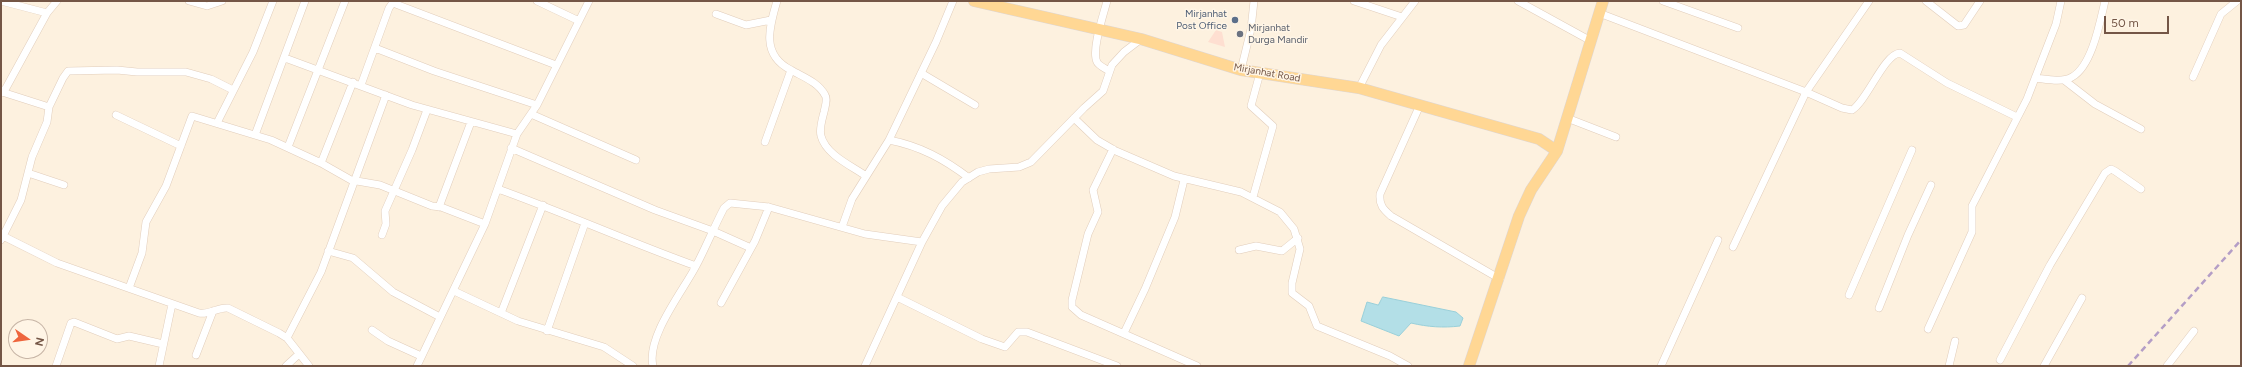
<!DOCTYPE html>
<html>
<head>
<meta charset="utf-8">
<style>
  body { margin:0 }
  #map { position:relative; width:2242px; height:367px; overflow:hidden; background:#fdf1df; font-family:Figtree,sans-serif }
  canvas { display:block }
  .frame { position:absolute; inset:0; border:2px solid #745646; pointer-events:none }
  .north { position:absolute; left:8px; top:319px; width:40px; height:40px; box-sizing:border-box; background:#fff5e6; border:1px solid #c7b5a6; border-radius:50%; rotate:103deg; font-size:11px; font-weight:700; line-height:16px; text-align:center; color:#745646 }
  .north::after { content:''; display:block; margin:auto; width:14px; height:18px; background:#ee653d; clip-path:polygon(50% 0,100% 100%,50% 72%,0 100%) }
  .scale { position:absolute; left:2104px; top:16px; width:65px; height:18px; box-sizing:border-box; border:2px solid #745646; border-top:0; padding-left:5px; font-size:12px; line-height:14px; white-space:nowrap; color:#745646; -webkit-text-stroke:3px #fff5e6; paint-order:stroke }
</style>
</head>
<body>
<div id="map">
<canvas width="2242" height="367"></canvas>
<div class="frame"></div>
<div class="north">N</div>
<div class="scale">50 m</div>
</div>
<script>
const ctx = document.querySelector('canvas').getContext('2d');
ctx.lineJoin = 'round';
function fill(path, color) { ctx.fillStyle = color; ctx.fill(path, 'evenodd'); }
function strokePath(path, color, width, dash) { ctx.strokeStyle = color; ctx.lineWidth = width; ctx.lineCap = dash ? 'butt' : 'round'; ctx.setLineDash(dash || []); ctx.stroke(path); }
function drawText(font, color, halo, rows, align = 'center') {
  ctx.font = font + ' Figtree,sans-serif'; ctx.lineWidth = 3; ctx.setLineDash([]); ctx.textBaseline = 'middle'; ctx.strokeStyle = halo; ctx.fillStyle = color; for (const [text, x, y, turn = 0] of rows) {
    ctx.save(); ctx.translate(x, y); ctx.rotate((+turn || 0) * Math.PI / 180); ctx.textAlign = isNaN(turn) ? turn : align; if (halo) ctx.strokeText(text, 0, 0); ctx.fillText(text, 0, 0); ctx.restore();
  }
}
const commercial = new Path2D(`
  M1216 30 1222 32 1225 47 1208 42Z`);
const water = new Path2D(`
  M1383 297 1456 312 1463 318 1460 326C1443 328 1428 327 1411 323L1399 336 1361 321 1367 302 1378 305Z`);
const street = new Path2D(`
  M1 1 47 13
  M189 1 207 6 222 1
  M537 1 577 20
  M777 1C769 28 761 55 791 70 803 77 818 82 825 95 828 99 825 107 824 112 822 120 819 129 821 136 826 155 852 166 866 176
  M1107 1C1104 13 1091 50 1097 62 1099 66 1105 68 1109 71
  M1354 1 1402 17
  M1518 1 1591 41
  M1663 1 1738 28
  M1869 1 1806 92 1842 108 1852 110C1867 101 1884 54 1900 53L1947 83 2017 117
  M1926 1 1958 26 1964 25 1980 1
  M393 3 556 65
  M1599 13 1806 92 1733 247
  M716 14 746 25 771 20
  M375 48 434 71 537 105
  M285 58 412 105 517 134
  M1241 70 1251 29 1254 1
  M921 73 975 105
  M2193 77 2221 14 2237 1
  M2035 78C2045 79 2062 83 2072 77 2092 66 2100 22 2105 1
  M2064 80 2095 104 2141 129
  M361 85 389 8 394 1
  M1359 88 1381 45 1415 1
  M2 92 49 107
  M1 93 6 88 47 13 57 1
  M1420 105 1380 194C1379 205 1383 209 1391 216L1500 279
  M531 114 636 160
  M116 115 181 146
  M1074 118 1097 140 1116 151 1174 176 1241 192 1280 212 1294 229 1300 249 1292 283V293L1309 306 1317 326 1390 356 1408 366
  M1567 118 1616 137
  M217 123 253 52 273 1
  M255 135 305 1
  M889 140C920 146 944 159 969 178
  M765 142 791 70
  M288 147 345 1
  M511 148 655 210 713 231 751 248
  M1113 149 1093 190 1098 212 1088 234 1072 300V307L1081 315 1197 366
  M321 163 353 82
  M28 173 64 185
  M498 189C565 213 629 242 696 266
  M1253 197 1273 126 1251 106 1260 73
  M439 207 471 122
  M842 227 852 199 889 140 936 42 953 1
  M1 235 57 263 199 313C210 315 217 307 228 308L279 333 287 338 309 366
  M382 235 386 224 385 211 412 150 427 110
  M1 240 21 200 32 157 47 122 49 107 63 78 68 71 117 70 137 72H186L211 79 233 90
  M1239 250 1256 246 1282 251 1298 238
  M328 251 353 258 393 292 440 317
  M129 288 142 253 146 222 166 186 192 116 271 140 321 163 351 180 380 185 432 206 441 207 485 224
  M454 291 518 321 604 347 633 366
  M1849 295 1912 150
  M897 297 982 339 1005 347 1018 332H1027L1117 366
  M721 303 755 241 769 207
  M1879 308 1908 235 1931 185
  M501 313 543 205
  M1928 329 1972 232V206L2027 99 2056 24 2061 1
  M372 330 388 341 421 356
  M547 331 585 223
  M1124 333 1145 289 1175 217 1184 180
  M287 338 321 272 386 95
  M196 355 213 311
  M2000 360 2050 265 2105 173 2111 169 2115 171 2141 189
  M56 366 71 323 74 322 117 339 129 336 163 344
  M159 366 172 304
  M286 366 299 354
  M417 366 485 224 517 134 537 105 589 1
  M653 366C646 337 683 291 696 266 706 247 714 227 724 208L730 203 769 207 865 234 922 242
  M865 366 922 242 942 206 962 182 978 172 989 169 1019 167 1031 162 1084 108 1103 91 1112 65 1124 52 1141 39
  M1661 366 1718 240
  M1949 366 1955 341
  M2044 366 2082 298
  M2167 366 2194 331`);
const primary = new Path2D(`
  M974 1 1141 39 1241 70 1359 88 1539 139 1557 151
  M1469 366 1519 216 1531 190 1557 151 1603 1`);
const rail = new Path2D(`
  M2128 366 2241 240`);
const markers = [
  [1235,20,4,"#5c6f8a"],
  [1240,34,4,"#6b7280"]
];
const serviceNames = [
  ["Mirjanhat",1227,14],
  ["Post Office",1227,26]
];
const worshipNames = [
  ["Mirjanhat",1248,28],
  ["Durga Mandir",1248,40]
];
const streetNames = [
  ["Mirjanhat Road",1267,73,10]
];
fill(commercial, '#fedfd1');
fill(water, '#b3dfe7');
strokePath(water, '#99cfd9', 1);
strokePath(street, '#e1cdbb', 8);
strokePath(primary, '#ded6d3', 12);
strokePath(street, '#fff', 7);
strokePath(primary, '#ffd794', 11);
strokePath(rail, '#b49ec6', 2.5, [6, 4]);
for (const [x, y, r, color] of markers) { const dot = new Path2D(); dot.arc(x, y, r, 0, 2 * Math.PI); ctx.fillStyle = color; ctx.fill(dot); strokePath(dot, '#fff5e6', 1.5); }
drawText('10px', '#4e5e75', '#fff5e6', serviceNames, 'right');
drawText('10px', '#5b616d', '#fff5e6', worshipNames, 'left');
drawText('10px', '#745646', '#fff5e6', streetNames);
</script>
</body>
</html>
